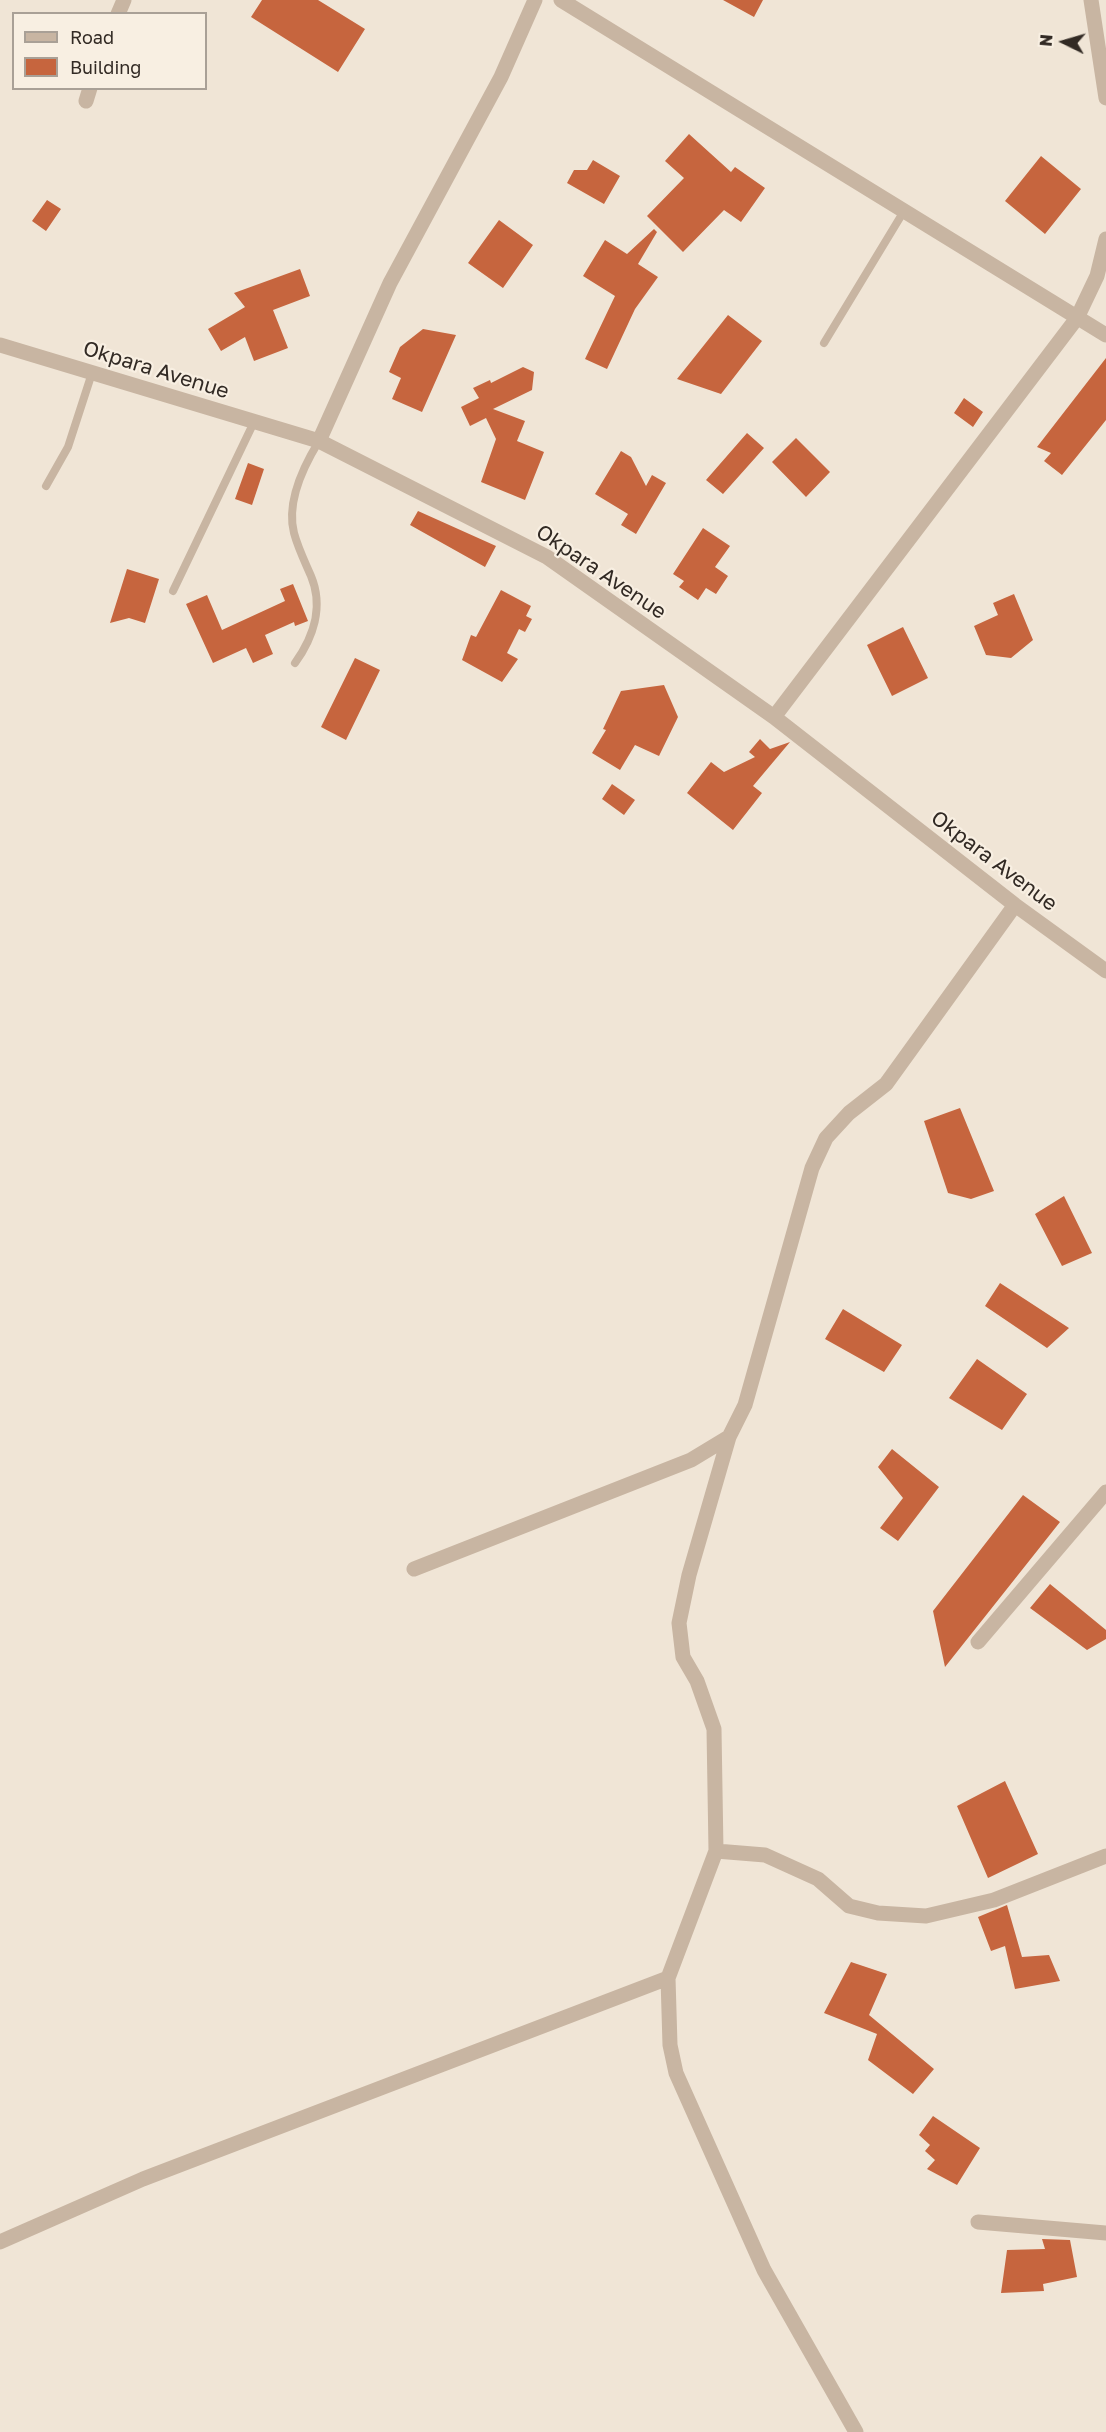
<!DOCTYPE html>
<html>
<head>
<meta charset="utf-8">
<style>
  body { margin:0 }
  #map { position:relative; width:1106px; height:2432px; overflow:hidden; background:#f0e5d6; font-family:"Golos Text",sans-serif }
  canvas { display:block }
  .legend { position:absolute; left:12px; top:12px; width:195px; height:78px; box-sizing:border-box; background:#f8efe2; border:2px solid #a9a096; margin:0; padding:8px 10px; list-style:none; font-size:18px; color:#322a24 }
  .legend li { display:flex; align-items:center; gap:12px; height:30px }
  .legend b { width:30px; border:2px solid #a9a096 }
  .north { position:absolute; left:1034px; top:12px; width:60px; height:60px; -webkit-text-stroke:4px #f8efe2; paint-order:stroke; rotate:275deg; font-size:16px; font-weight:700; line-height:24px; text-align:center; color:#322a24 }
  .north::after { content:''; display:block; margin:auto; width:21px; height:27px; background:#322a24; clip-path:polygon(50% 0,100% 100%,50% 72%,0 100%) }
</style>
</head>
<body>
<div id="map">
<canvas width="1106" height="2432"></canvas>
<ul class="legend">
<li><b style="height:8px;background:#c8b5a2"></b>Road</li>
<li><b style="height:16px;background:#c6653e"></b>Building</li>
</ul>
<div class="north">N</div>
</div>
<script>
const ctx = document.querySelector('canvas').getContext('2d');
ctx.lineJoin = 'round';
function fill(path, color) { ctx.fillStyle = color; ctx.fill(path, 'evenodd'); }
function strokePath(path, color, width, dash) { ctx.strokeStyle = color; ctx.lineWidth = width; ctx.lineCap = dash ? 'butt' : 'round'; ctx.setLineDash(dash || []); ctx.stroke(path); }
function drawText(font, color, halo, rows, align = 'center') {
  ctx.font = font + ' "Golos Text",sans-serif'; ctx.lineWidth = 4.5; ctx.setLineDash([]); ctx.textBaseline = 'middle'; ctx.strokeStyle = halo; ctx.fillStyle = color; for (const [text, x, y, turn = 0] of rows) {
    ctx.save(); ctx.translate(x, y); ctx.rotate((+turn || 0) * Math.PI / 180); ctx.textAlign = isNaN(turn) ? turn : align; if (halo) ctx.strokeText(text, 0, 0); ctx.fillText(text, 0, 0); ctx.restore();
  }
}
const building = new Path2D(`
  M262 0H318L365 29 338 72 251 17Z
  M723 0H763L754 17Z
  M689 134 731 172 735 167 765 188 741 222 724 210 683 252 647 216 684 178 665 161Z
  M1041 156 1081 189 1045 234 1005 201Z
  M593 160 620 176 604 204 567 183 574 170H587Z
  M47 200 61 209 46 231 32 221Z
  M499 220 533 245 503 288 468 263Z
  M654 229 657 232 638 264 658 277 635 309 607 369 585 359 615 296 583 276 605 240 627 254Z
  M300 269 310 296 273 310 288 348 254 361 245 337 221 351 208 329 245 307 234 293Z
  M728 315 762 341 721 394 677 379Z
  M423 329 456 335 422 412 392 399 401 378 389 372 400 347Z
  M1106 358V420L1062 475 1044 461 1051 453 1037 447Z
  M523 367 534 372 532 390 493 409 525 421 517 441 544 452 525 500 481 482 496 439 486 418 470 426 461 407 479 398 473 388 490 380 491 383Z
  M964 398 983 412 973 427 954 413Z
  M747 433 764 448 723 494 706 480Z
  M796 438 830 472 806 497 772 462Z
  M621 451 631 457 646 486 652 475 666 483 636 534 621 525 628 514 595 494Z
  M248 463 264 469 252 505 235 499Z
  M418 511 496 546 485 567 410 525Z
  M703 528 730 546 715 567 728 576 716 594 706 588 698 600 679 587 684 581 673 574Z
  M127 569 159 579 145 623 129 618 110 623Z
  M293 584 308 621 295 626 294 622 265 635 273 654 253 663 246 648 213 663 186 604 207 595 222 630 285 601 280 589Z
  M501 590 531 606 526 616 532 619 525 632 519 629 507 653 518 659 502 682 462 660 471 635 476 637Z
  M1014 594 1033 640 1011 658 986 655 974 626 998 615 993 603Z
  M903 627 928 678 892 696 867 645Z
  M355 658 380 670 346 740 321 727Z
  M664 685 678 717 659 756 635 745 620 770 592 753 606 730 603 729 621 691Z
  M760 739 770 749 790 742 753 786 762 793 733 830 687 793 711 762 724 772 755 757 749 752Z
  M612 784 635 800 624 815 602 799Z
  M960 1108 994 1191 971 1199 948 1193 924 1121Z
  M1064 1196 1092 1253 1062 1266 1035 1214Z
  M1000 1283 1069 1328 1047 1348 985 1306Z
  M843 1309 902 1345 884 1372 825 1339Z
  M977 1359 1027 1394 1002 1430 949 1398Z
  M892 1449 939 1487 898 1541 880 1528 903 1498 878 1467Z
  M1023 1495 1060 1522 945 1667 933 1611Z
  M1050 1584 1106 1630V1639L1087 1650 1030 1608Z
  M1005 1781 1038 1854 988 1878 957 1806Z
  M1007 1905 1022 1957 1049 1955 1060 1981 1015 1989 1005 1946 991 1951 978 1917Z
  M851 1962 887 1974 869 2015 934 2069 913 2094 868 2060 877 2034 824 2013Z
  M933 2116 980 2148 957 2185 927 2169 935 2160 925 2151 930 2145 919 2135Z
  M1042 2239 1070 2240 1077 2277 1043 2284 1044 2291 1001 2293 1007 2250 1045 2249Z`);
const service = new Path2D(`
  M824 343 904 211
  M46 486 68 447 92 373
  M173 591 254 422
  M295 663C313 638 324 607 311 576 305 562 298 548 294 533 286 502 303 467 319 441`);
const minor = new Path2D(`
  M561 0 1106 335
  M1091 0 1106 98
  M118 14 124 0
  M86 101 90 88
  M0 345 319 441 547 557 774 717 1015 905 1106 971
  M319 441 390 283 501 77 535 0
  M774 717 1077 318 1097 276 1106 239
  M414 1569 691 1460 729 1437 745 1405 812 1168 826 1138 849 1113 886 1084 1015 905
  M978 1642 1106 1492
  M716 1851 765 1855 818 1879 849 1906 878 1913 926 1916 994 1900 1106 1856
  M668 1978 670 2045 676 2073 764 2270 856 2432
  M978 2222 1106 2233
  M0 2242 143 2179 668 1978 716 1851 714 1729 697 1681 683 1657 679 1623 689 1575 729 1437`);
const streetNames = [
  ["Okpara Avenue",156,370,17],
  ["Okpara Avenue",601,572,34],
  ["Okpara Avenue",994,861,37]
];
fill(building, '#c6653e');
strokePath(service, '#c8b5a2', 8);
strokePath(minor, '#c8b5a2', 15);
drawText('21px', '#322a24', '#f8efe2', streetNames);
</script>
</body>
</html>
